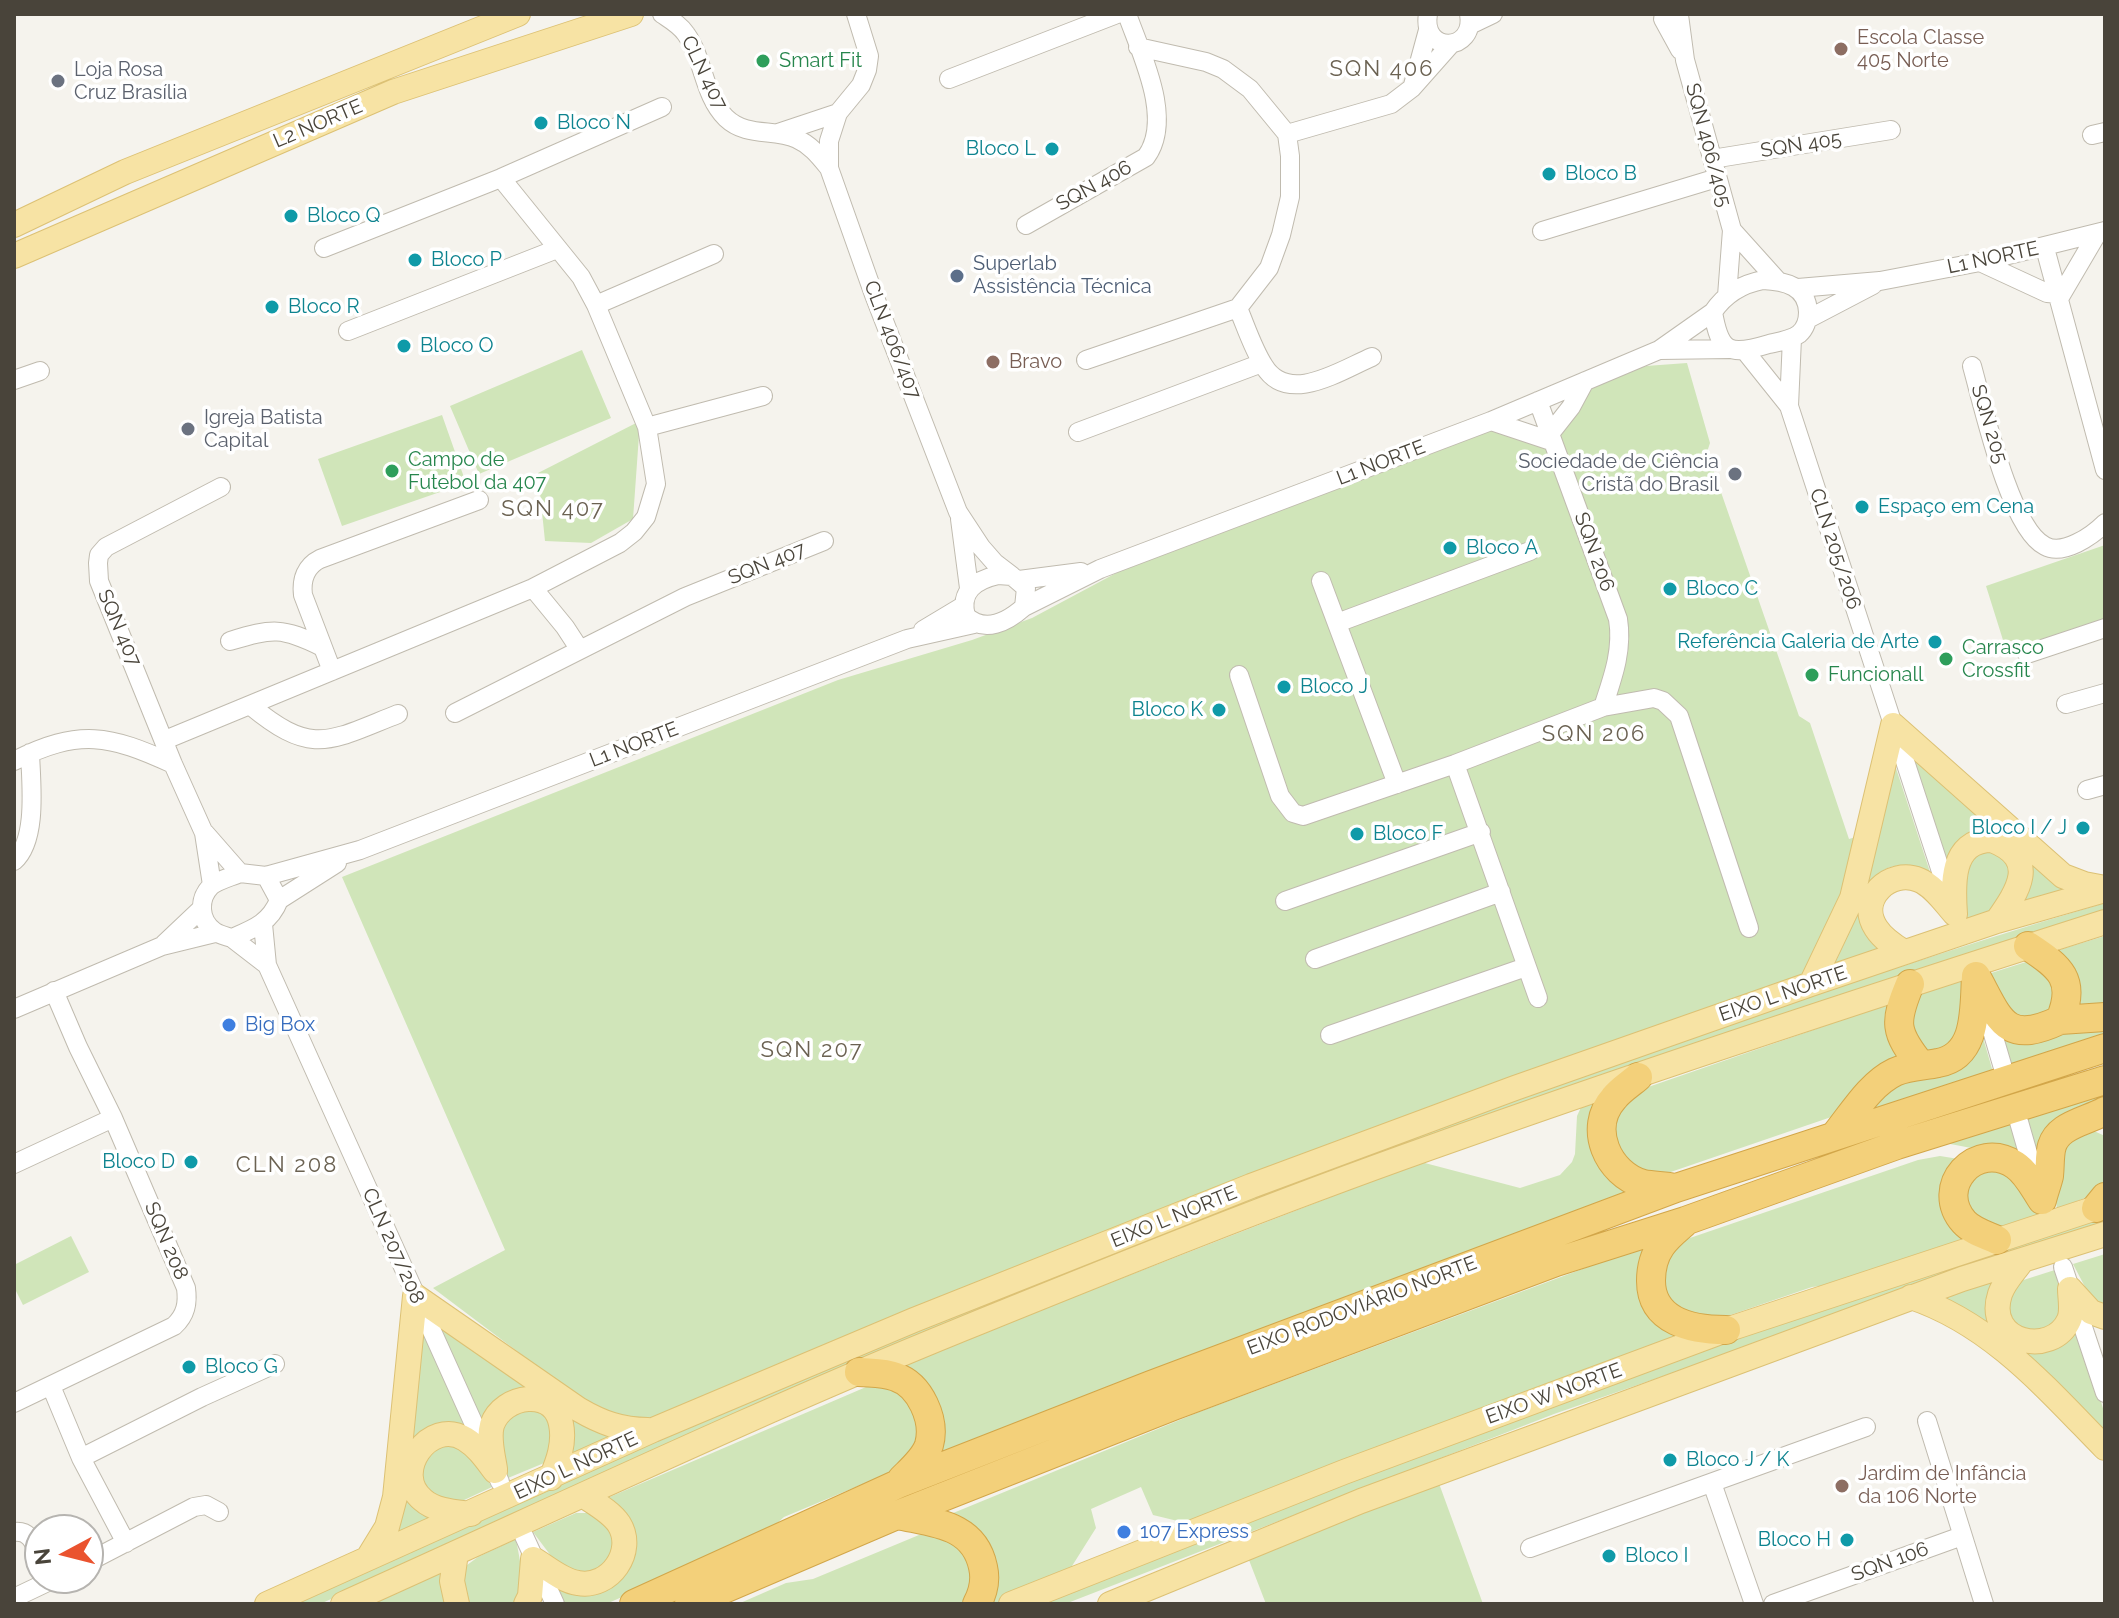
<!DOCTYPE html>
<html>
<head>
<meta charset="utf-8">
<style>
  body { margin:0 }
  #map { position:relative; width:2119px; height:1618px; overflow:hidden; background:#f5f3ed; font-family:Raleway,sans-serif }
  canvas { display:block }
  .frame { position:absolute; inset:0; border:16px solid #49443a; pointer-events:none }
  .north { position:absolute; left:24px; top:1514px; width:80px; height:80px; box-sizing:border-box; background:#fff; border:2px solid #b6b4b0; border-radius:50%; rotate:263deg; font-size:22px; font-weight:700; line-height:32px; text-align:center; color:#49443a }
  .north::after { content:''; display:block; margin:auto; width:28px; height:36px; background:#ea532f; clip-path:polygon(50% 0,100% 100%,50% 72%,0 100%) }
</style>
</head>
<body>
<div id="map">
<canvas width="2119" height="1618"></canvas>
<div class="frame"></div>
<div class="north">N</div>
</div>
<script>
const ctx = document.querySelector('canvas').getContext('2d');
ctx.lineJoin = 'round';
function fill(path, color) { ctx.fillStyle = color; ctx.fill(path, 'evenodd'); }
function strokePath(path, color, width, dash) { ctx.strokeStyle = color; ctx.lineWidth = width; ctx.lineCap = dash ? 'butt' : 'round'; ctx.setLineDash(dash || []); ctx.stroke(path); }
function drawText(font, color, halo, rows, align = 'center') {
  ctx.font = font + ' Raleway,sans-serif'; ctx.lineWidth = 7; ctx.setLineDash([]); ctx.textBaseline = 'middle'; ctx.strokeStyle = halo; ctx.fillStyle = color; for (const [text, x, y, turn = 0] of rows) {
    ctx.save(); ctx.translate(x, y); ctx.rotate((+turn || 0) * Math.PI / 180); ctx.textAlign = isNaN(turn) ? turn : align; if (halo) ctx.strokeText(text, 0, 0); ctx.fillText(text, 0, 0); ctx.restore();
  }
}
const green = new Path2D(`
  M582 350 611 418 479 474 450 406Z
  M1687 363 1710 443 1707 452 1799 716 1810 723 1849 839 1859 836 1850 889 1809 980 562 1468 547 1400 484 1429 433 1315 627 1434 433 1288 505 1250 342 877 838 680 972 640 1032 618 1120 571 1492 428 1542 441 1590 386 1646 366Z
  M442 415 466 483 342 526 318 459Z
  M640 421 633 519 591 543 545 541 538 473Z
  M2105 545V623L2008 656 1986 586Z
  M1904 742 2079 893 2023 903 1998 839 1945 868Z
  M1891 753 1930 872C1907 861 1883 862 1868 885L1894 950 1820 975 1837 959 1852 925Z
  M1981 852H1996L2011 865 2001 907 1963 921 1962 867Z
  M2105 903V913L780 1397 320 1604H293C453 1532 612 1456 774 1387 917 1326 1064 1271 1210 1214 1505 1101 1802 993 2105 903Z
  M2105 936V1012L2069 1014 2049 953Z
  M2029 961 2044 965 2060 1008 2020 1026 1985 975Z
  M1964 981 1965 1032 1930 1058 1901 1027 1914 993Z
  M1894 1002 1904 1058 1840 1114 1659 1176 1622 1166 1610 1117 1628 1094Z
  M1994 1021 2105 1024V1036L2009 1066Z
  M1979 1024 1993 1072 1863 1114 1872 1104Z
  M2105 1093V1102L2041 1167 2026 1118Z
  M1603 1097 1633 1190 934 1459 893 1367 1421 1162 1520 1188 1560 1175 1572 1162 1575 1154 1577 1116 1582 1105Z
  M2011 1123 2026 1172 2003 1154 1945 1143Z
  M2094 1131 2105 1136V1190L2057 1209 2052 1174 2063 1140Z
  M1940 1156 1965 1160 1954 1172 1981 1236 1843 1283 1812 1287 1707 1323H1688L1655 1279 1677 1244 1687 1239 1918 1160Z
  M1986 1165 2019 1180 2040 1215 2006 1228 1974 1221 1959 1194Z
  M2105 1214V1226L2020 1252 1554 1414 1065 1604H1037L1224 1529 1700 1351Z
  M71 1236 89 1272 23 1305 14 1287V1265Z
  M1652 1243 1645 1254 1688 1339 1190 1524 1153 1515 1141 1487 1091 1509 1096 1528 1067 1574 994 1604H982L987 1591 941 1518 1199 1412Z
  M2105 1254V1313L2094 1304 2073 1264Z
  M2058 1269 2066 1298 2056 1327 2024 1333 2004 1308 2014 1283Z
  M2004 1274 2006 1337 2076 1319 2105 1415V1442L1930 1299Z
  M419 1323 470 1435 407 1461 439 1514 380 1547Z
  M873 1384 903 1388 925 1437 894 1471 784 1517 764 1535 606 1604H564L552 1577 559 1582 626 1561 598 1502Z
  M524 1404 554 1416 549 1461 508 1478 495 1440 498 1425Z
  M441 1442 468 1450 492 1487 462 1501 429 1497 417 1465Z
  M1437 1478 1483 1604H1266L1247 1555Z
  M576 1513H591L609 1523 616 1550 592 1577 560 1568 533 1532Z
  M933 1532 967 1552 972 1583 962 1604H738L786 1583 813 1579 919 1535Z
  M516 1539 524 1583 519 1604H462L463 1568 478 1557Z
  M449 1569 450 1604H373Z`);
const minor = new Path2D(`
  M662 14C671 20 680 25 686 34 704 59 703 95 726 118 747 138 774 128 797 139 811 145 820 157 829 168
  M856 14 869 56 867 70 861 85 838 113 829 141V168L874 295 958 512 981 547 995 563 1012 576
  M1428 14C1421 54 1476 53 1469 14
  M1679 15 1685 60 1732 230 1727 296
  M1663 19 1680 50
  M1470 25 1493 14
  M949 79 1117 14
  M1413 85 1428 30
  M778 133 838 113
  M1287 134 1391 104 1412 88 1451 44
  M2092 135 2105 132
  M1712 159 1891 130
  M1026 225 1146 157C1174 119 1141 54 1127 14
  M1732 230 1777 280
  M1542 231 1717 178
  M324 248 501 178 662 107
  M2045 248 2105 470
  M1980 262 2047 293 2059 294
  M1763 280C1785 281 1807 286 1808 312 1808 320 1805 329 1799 334 1791 340 1778 342 1769 344 1729 356 1720 353 1713 312 1725 294 1742 284 1763 280Z
  M1798 288 1880 281 1980 262 2105 231
  M2060 297 2097 234
  M596 305 714 254
  M1238 308C1246 327 1253 349 1264 366 1288 406 1341 370 1372 357
  M1808 319 1873 285
  M348 331 557 249
  M1792 338 1789 406 1950 899
  M1659 350 1730 349
  M1745 351 1789 406
  M1086 360 1238 308 1269 268 1281 235 1290 197V156L1287 134 1250 89 1223 69 1206 62 1138 47
  M1972 366C1983 405 2010 529 2045 546 2063 556 2092 536 2105 523
  M14 380 40 371
  M1538 401 1618 619C1623 650 1613 677 1603 707
  M1491 421 1551 441
  M647 427 763 396
  M1078 432 1262 363
  M1549 435 1571 407 1585 381
  M960 519 969 588
  M998 575 1012 576 1026 588 1024 607C1007 622 985 634 966 616 959 591 976 580 998 575Z
  M1019 580 1081 572
  M1321 581 1397 784
  M533 588 565 627 580 650
  M1024 607 1100 569 1491 421 1659 350 1713 312
  M1337 623 1530 551
  M923 630 963 606
  M230 641C273 628 282 627 322 647
  M2027 654 2105 628
  M332 671 303 595C301 579 306 566 320 559L479 500
  M1239 675 1280 796 1293 813 1303 816 1455 764 1603 707 1654 698 1663 701 1679 716 1749 928
  M2066 704 2105 693
  M251 706C313 757 329 741 398 714
  M455 713 685 597 824 541
  M165 740 533 588 620 543 634 532 646 517 656 484 647 427 596 305 581 277 501 178
  M14 761C79 728 110 735 173 764
  M1455 764 1538 998
  M2087 790 2105 785
  M205 833 240 873
  M14 861C38 840 31 782 30 753
  M240 873 266 876 279 900C270 923 253 929 232 938 226 936 219 935 214 931 199 920 198 899 211 886 218 880 231 877 240 873Z
  M266 876 360 850 907 639 974 624
  M212 885 204 833 173 764 99 581 98 563 99 555 106 547 221 487
  M279 900 337 863
  M1285 901 1481 832
  M263 924 267 965 500 1482
  M232 938 267 965
  M164 944 201 909
  M1315 959 1501 892
  M1985 1007 2003 1068
  M14 1009 162 946 215 933
  M1330 1035 1526 967
  M2019 1122 2036 1181
  M14 1164 113 1118
  M2063 1267 2105 1393
  M51 1386 81 1458 126 1543
  M14 1403 174 1326C186 1315 188 1303 186 1288L113 1118 78 1047 54 991
  M1927 1421 1984 1604
  M81 1458 202 1397 275 1364
  M1712 1483 1754 1604
  M14 1532C30 1530 34 1543 40 1556
  M524 1536 555 1604
  M1530 1548 1866 1427
  M88 1562 194 1507 206 1505 219 1512
  M14 1598 56 1578
  M1773 1604 1962 1536`);
const major = new Path2D(`
  M14 225 125 172 518 14
  M14 256 393 92 631 14
  M1955 914C1953 886 1950 840 1992 840 2040 859 2018 891 1997 921
  M1904 952C1894 946 1883 939 1876 928 1857 899 1890 868 1919 880 1934 886 1945 903 1955 914
  M1811 984 1852 898 1893 725 2063 876 2084 884 2105 888
  M2021 1262C2014 1272 2004 1282 2000 1294 1984 1343 2052 1358 2069 1320 2073 1311 2070 1298 2070 1289
  M2070 1289 2091 1312 2105 1317
  M415 1296 578 1409C602 1423 621 1430 648 1430
  M1911 1297C1992 1324 2047 1389 2105 1448
  M495 1469C493 1455 488 1439 492 1425 503 1394 554 1387 561 1424 565 1443 558 1462 551 1478
  M471 1514C456 1512 435 1511 423 1500 390 1473 430 1417 465 1439 478 1447 486 1459 495 1471
  M456 1553 452 1581 457 1604
  M368 1558 387 1527 395 1497 415 1296
  M267 1604 653 1430 914 1320 1251 1186 1515 1088 1811 984 1997 921 2105 890
  M343 1604C548 1512 751 1415 960 1330 1115 1267 1271 1204 1429 1148 1653 1068 1879 994 2105 922
  M526 1604 530 1596 533 1559C547 1567 562 1581 578 1583 610 1589 636 1551 619 1524 611 1512 596 1504 584 1496
  M1011 1604 1344 1472 1726 1330 2105 1205
  M1110 1604 1361 1501 1962 1279 2105 1234`);
const highway = new Path2D(`
  M1976 976C2000 1020 2005 1046 2060 1020 2077 980 2060 967 2028 946
  M1910 984C1894 1022 1894 1032 1921 1065
  M2060 1020 2105 1017
  M1638 1077C1630 1084 1620 1090 1614 1098 1587 1128 1608 1174 1643 1184 1653 1186 1665 1186 1675 1188
  M1836 1134C1853 1113 1870 1084 1895 1072 1908 1066 1924 1066 1938 1063 1978 1056 1974 1008 1976 976
  M2042 1200C2044 1192 2047 1184 2049 1176 2051 1157 2047 1142 2064 1130 2075 1122 2092 1118 2105 1111
  M2096 1208 2105 1197
  M1684 1223C1676 1230 1667 1237 1661 1246 1654 1256 1651 1269 1651 1281 1651 1322 1693 1330 1726 1330
  M1997 1240C1986 1235 1972 1231 1964 1222 1933 1187 1976 1139 2015 1165 2027 1173 2034 1188 2042 1200
  M859 1372C872 1373 884 1372 896 1377 920 1385 936 1420 929 1445 925 1458 912 1469 902 1479
  M898 1515C934 1523 974 1524 983 1567 986 1580 983 1593 977 1604
  M634 1604 898 1484 1151 1385 1676 1188 2105 1048
  M689 1604 897 1515 1173 1406 1556 1262 1685 1221 1897 1145 2105 1080`);
const markers = [
  [1841,49,8,"#8d6e63"],
  [763,61,8,"#2e9e5b"],
  [58,81,8,"#6b7280"],
  [541,123,8,"#0f9aa8"],
  [1052,149,8,"#0f9aa8"],
  [1549,174,8,"#0f9aa8"],
  [291,216,8,"#0f9aa8"],
  [415,260,8,"#0f9aa8"],
  [957,276,8,"#5c6f8a"],
  [272,307,8,"#0f9aa8"],
  [404,346,8,"#0f9aa8"],
  [993,362,8,"#8d6e63"],
  [188,429,8,"#6b7280"],
  [392,471,8,"#2e9e5b"],
  [1735,474,8,"#6b7280"],
  [1862,507,8,"#0f9aa8"],
  [1450,548,8,"#0f9aa8"],
  [1670,589,8,"#0f9aa8"],
  [1935,642,8,"#0f9aa8"],
  [1946,659,8,"#2e9e5b"],
  [1812,675,8,"#2e9e5b"],
  [1284,687,8,"#0f9aa8"],
  [1219,710,8,"#0f9aa8"],
  [2083,828,8,"#0f9aa8"],
  [1357,834,8,"#0f9aa8"],
  [229,1025,8,"#3f7fe0"],
  [191,1162,8,"#0f9aa8"],
  [189,1367,8,"#0f9aa8"],
  [1670,1460,8,"#0f9aa8"],
  [1842,1486,8,"#8d6e63"],
  [1124,1532,8,"#3f7fe0"],
  [1847,1540,8,"#0f9aa8"],
  [1609,1556,8,"#0f9aa8"]
];
const educationNames = [
  ["Escola Classe",1857,38],
  ["405 Norte",1857,61],
  ["Bravo",1009,362],
  ["Jardim de Infância",1858,1474],
  ["da 106 Norte",1858,1497]
];
const leisureNames = [
  ["Smart Fit",779,61],
  ["Campo de",408,460],
  ["Futebol da 407",408,483],
  ["Carrasco",1962,648],
  ["Crossfit",1962,671],
  ["Funcionall",1828,675]
];
const worshipNames = [
  ["Loja Rosa",74,70],
  ["Cruz Brasília",74,93],
  ["Igreja Batista",204,418],
  ["Capital",204,441],
  ["Sociedade de Ciência",1719,462,"right"],
  ["Cristã do Brasil",1719,485,"right"]
];
const streetNames = [
  ["CLN 407",704,73,64],
  ["L2 NORTE",318,124,-23],
  ["SQN 406/405",1708,145,75],
  ["SQN 405",1801,145,-9],
  ["SQN 406",1094,186,-29],
  ["L1 NORTE",1993,258,-12],
  ["CLN 406/407",892,340,69],
  ["SQN 205",1989,424,73],
  ["L1 NORTE",1381,463,-21],
  ["CLN 205/206",1835,549,72],
  ["SQN 206",1594,552,70],
  ["SQN 407",767,564,-22],
  ["SQN 407",119,628,67],
  ["L1 NORTE",634,745,-21],
  ["EIXO L NORTE",1783,994,-19],
  ["EIXO L NORTE",1174,1217,-22],
  ["SQN 208",166,1241,67],
  ["CLN 207/208",393,1246,66],
  ["EIXO RODOVIÁRIO NORTE",1362,1306,-21],
  ["EIXO W NORTE",1554,1394,-20],
  ["EIXO L NORTE",576,1466,-25],
  ["SQN 106",1890,1562,-20]
];
const cultureNames = [
  ["Bloco N",557,123],
  ["Bloco L",1036,149,"right"],
  ["Bloco B",1565,174],
  ["Bloco Q",307,216],
  ["Bloco P",431,260],
  ["Bloco R",288,307],
  ["Bloco O",420,346],
  ["Espaço em Cena",1878,507],
  ["Bloco A",1466,548],
  ["Bloco C",1686,589],
  ["Referência Galeria de Arte",1919,642,"right"],
  ["Bloco J",1300,687],
  ["Bloco K",1203,710,"right"],
  ["Bloco I / J",2067,828,"right"],
  ["Bloco F",1373,834],
  ["Bloco D",175,1162,"right"],
  ["Bloco G",205,1367],
  ["Bloco J / K",1686,1460],
  ["Bloco H",1831,1540,"right"],
  ["Bloco I",1625,1556]
];
const serviceNames = [
  ["Superlab",973,264],
  ["Assistência Técnica",973,287]
];
const shopNames = [
  ["Big Box",245,1025],
  ["107 Express",1140,1532]
];
const neighbourhoodNames = [
  ["SQN 406",1382,69],
  ["SQN 407",553,509],
  ["SQN 206",1594,734],
  ["SQN 207",812,1050],
  ["CLN 208",287,1165]
];
fill(green, '#d0e5b9');
strokePath(minor, '#c0bbaf', 20);
strokePath(major, '#dcc174', 26);
strokePath(highway, '#d2a649', 30);
strokePath(minor, '#fff', 18);
strokePath(major, '#f7e3a4', 24);
strokePath(highway, '#f3d07a', 28);
for (const [x, y, r, color] of markers) { const dot = new Path2D(); dot.arc(x, y, r, 0, 2 * Math.PI); ctx.fillStyle = color; ctx.fill(dot); strokePath(dot, '#fff', 3); }
drawText('20px', '#785e54', '#fff', educationNames, 'left');
drawText('20px', '#27864d', '#fff', leisureNames, 'left');
drawText('20px', '#5b616d', '#fff', worshipNames, 'left');
drawText('20px', '#49443a', '#fff', streetNames);
drawText('20px', '#0d838f', '#fff', cultureNames, 'left');
drawText('20px', '#4e5e75', '#fff', serviceNames, 'left');
drawText('20px', '#366cbe', '#fff', shopNames, 'left');
ctx.letterSpacing = '2px';
drawText('22px', '#6b6252', '#fff', neighbourhoodNames);
ctx.letterSpacing = '0px';
</script>
</body>
</html>
